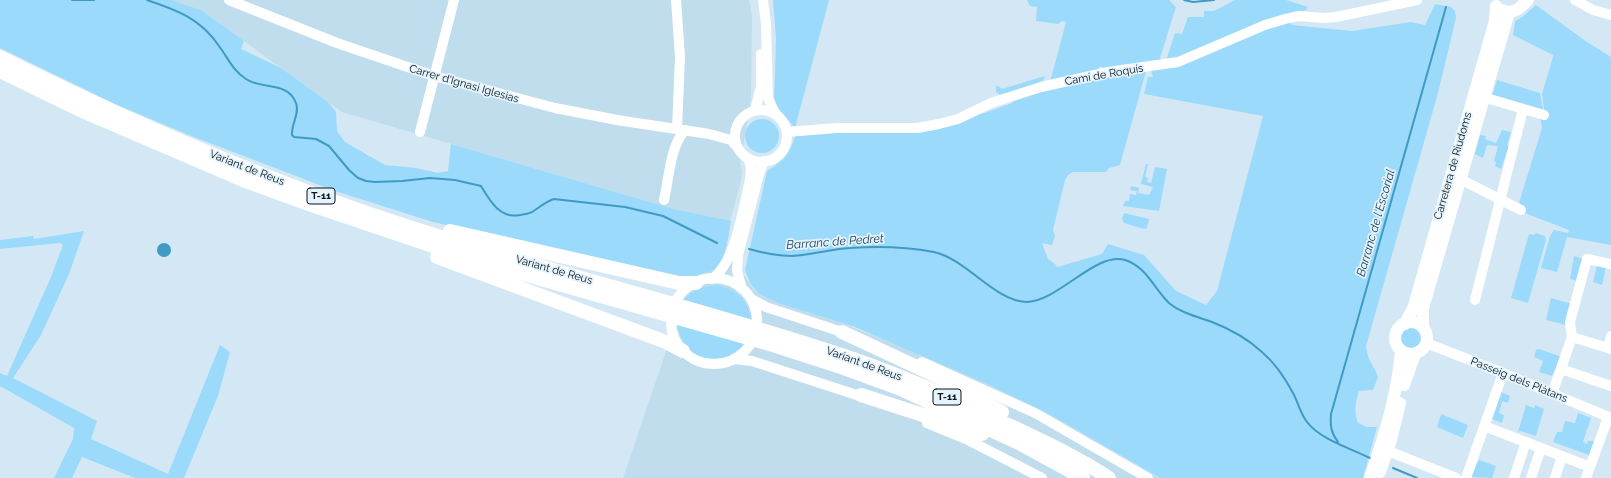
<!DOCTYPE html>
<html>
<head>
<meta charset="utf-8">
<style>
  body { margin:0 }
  canvas { display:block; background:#d3e8f4 }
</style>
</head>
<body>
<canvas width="1611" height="478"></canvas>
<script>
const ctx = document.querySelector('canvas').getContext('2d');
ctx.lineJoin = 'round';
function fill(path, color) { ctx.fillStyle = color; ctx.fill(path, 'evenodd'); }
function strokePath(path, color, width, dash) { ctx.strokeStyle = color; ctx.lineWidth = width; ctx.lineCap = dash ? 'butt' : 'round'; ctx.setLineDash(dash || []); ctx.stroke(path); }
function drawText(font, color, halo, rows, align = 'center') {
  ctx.font = font + ' Raleway,sans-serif'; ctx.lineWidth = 3.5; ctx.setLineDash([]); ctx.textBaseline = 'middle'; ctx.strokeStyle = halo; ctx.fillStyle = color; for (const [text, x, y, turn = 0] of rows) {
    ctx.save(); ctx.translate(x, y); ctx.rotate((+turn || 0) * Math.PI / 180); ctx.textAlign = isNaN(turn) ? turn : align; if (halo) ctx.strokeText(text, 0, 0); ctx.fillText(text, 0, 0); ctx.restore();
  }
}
const built = new Path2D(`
  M171 0H749L752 16 751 98 740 164 742 172 741 181 723 248 758 294 781 304 844 324 931 358 979 380 1053 416 1159 478H623L691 278 677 210 342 112 201 10Z`);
const green = new Path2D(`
  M0 0H171L201 10 244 41 241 49 281 68 328 102 336 112 337 131 345 142 385 165 416 168 438 173 448 171 451 144 677 210 731 221C728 236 727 260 713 270 708 274 701 272 697 276L677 277 433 222 335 191 189 135 117 105 0 48Z
  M773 0H829L795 128 774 103 776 38Z
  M1027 0H1169L1176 7 1160 58 1166 61 1175 33 1182 34 1188 17H1204V11H1214L1235 0H1286L1308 7 1306 10 1181 58 1107 70 1100 66 1098 70 1050 82 1066 22 1062 21 1058 24 1036 21 1037 7 1030 6Z
  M1435 4 1451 7 1455 11 1456 18 1438 93 1366 346C1368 362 1373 363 1378 377L1373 390 1359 391C1355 403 1354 412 1358 423L1367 427H1377L1363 478H1160L1051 415 985 383 855 327 781 304 759 294 750 283 745 270 767 171C784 160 789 156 795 136L831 132 902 131 985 113 1012 103 1014 98 1073 83 1074 85H1077L1079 81 1146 71 1120 165 1109 168 1106 172H1073L1068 175 1065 180 1053 230 1055 236 1052 245 1042 243 1048 259 1055 264 1057 267 1102 254 1108 244 1144 255 1176 291 1206 305 1217 291 1263 116 1144 94 1148 77H1153L1151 70 1288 21 1292 25 1352 31 1411 22 1425 25Z
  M1536 5 1584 40 1611 57V245L1567 237 1557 272 1541 268 1550 236 1554 230 1568 233 1569 230 1522 212 1519 203 1542 128 1540 116H1545L1542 94 1553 57V55L1513 35 1515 21 1522 17Z
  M1045 76 1042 84 1000 95 996 92V85L1002 89Z
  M1497 80 1540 93 1544 115 1491 99Z
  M745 136a17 17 0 1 1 34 0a17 17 0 1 1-34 0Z
  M1502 130 1511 132 1507 145 1509 146 1501 169 1495 166 1496 162 1494 161 1498 146 1487 145 1483 158 1475 154 1480 135 1486 136 1485 139 1496 143Z
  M1146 164H1148L1145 177 1148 178 1147 182 1151 183 1155 167 1167 169 1159 211 1123 206 1125 201H1129L1130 194 1136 195 1137 191 1130 190 1131 186 1139 188 1138 193 1149 195 1153 187 1141 184Z
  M1124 213 1149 219 1147 228 1144 229 1124 223 1122 219Z
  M84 231 69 274 41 335 13 378 97 421 91 439 168 474 220 345 230 352 218 396 184 478H135L82 457 72 478H54L73 439 74 428 0 386V373L7 376 51 277 63 245 60 243 0 249V240L33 236 34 239Z
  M1536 233 1545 236 1546 240 1528 303 1511 298 1529 234 1534 235Z
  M1574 256 1583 259 1578 281 1570 279Z
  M1597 265 1606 267 1602 285 1593 282Z
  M718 285C739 291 746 298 752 320L683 300C694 289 702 286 718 285Z
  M1551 298 1572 304 1566 325 1546 320Z
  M677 324 745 344C718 370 685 361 677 324Z
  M1400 338a11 11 0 1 1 22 0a11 11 0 1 1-22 0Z
  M1539 349 1559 356 1561 358 1552 376 1539 372 1543 361 1534 357 1536 350Z
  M1501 392 1510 396 1508 403 1502 401 1499 413 1504 415 1502 423 1492 419Z
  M1526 405 1534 408 1535 405 1544 409 1536 436 1520 431 1518 432Z
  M1578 413 1591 418 1583 442 1587 444 1588 441H1594L1589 455 1553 442 1557 432H1562L1565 421 1575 423Z
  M1441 414 1468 425 1463 438 1437 427Z
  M1479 460 1496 466 1492 478 1470 477Z`);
const water = new Path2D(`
  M157 250a7 7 0 1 1 14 0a7 7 0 1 1-14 0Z`);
const stream = new Path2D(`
  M72 0H94
  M147 0C177 10 201 19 219 46 228 58 233 71 246 79 262 90 288 81 296 103 300 114 291 124 292 135L294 137 316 139 329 146 349 170 358 178 366 181 375 182 402 181 430 178 455 180 481 186C490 201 500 219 520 215 524 214 529 214 532 212 540 207 545 202 554 199L625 207 663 216 717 243
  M1184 0 1193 2 1214 0
  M749 249C763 253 777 256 792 256 812 255 830 249 850 248 877 246 907 247 934 252 966 259 995 301 1026 302 1058 302 1096 251 1125 260 1147 267 1154 289 1169 303 1181 313 1198 317 1212 322 1230 329 1248 339 1262 352 1275 363 1285 378 1293 393 1298 402 1300 413 1307 422 1321 440 1350 448 1370 458
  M1338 442C1331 433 1330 425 1331 414L1446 7
  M1393 468 1417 478`);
const minor = new Path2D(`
  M229 0 337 43 434 76 555 108 617 120 709 134 731 140 738 148
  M676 0 680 57 677 129
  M763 0 766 24 768 98 775 113
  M1575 0 1593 10 1611 15
  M1483 97 1544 115
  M735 136a26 26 0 1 1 52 0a26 26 0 1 1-52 0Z
  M755 110 761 87V54
  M420 132 454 0
  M787 132 837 128H917L939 124 958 119 991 103 1041 87 1108 72 1178 62 1265 25 1285 19 1298 16 1323 18 1336 17 1417 0
  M1460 179 1521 210
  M664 200C669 179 670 146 685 130
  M671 321a43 43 0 1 1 86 0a43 43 0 1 1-86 0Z
  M712 279C736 262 743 208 750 180L751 169 749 160
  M742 289 737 271 738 255 759 174 764 161
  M751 299 766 307 848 334
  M1475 300 1523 109
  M1572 337 1611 349
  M1426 343 1503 373 1611 418
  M1608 348 1611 336
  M734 359 752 361 866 398
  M922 362 1035 413 1148 478
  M1561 369 1611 386
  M1552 394 1572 337 1570 322 1587 259 1611 264
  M927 423 966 439 1042 478
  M1484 426 1590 467
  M1388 451 1456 478
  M1466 478 1503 373
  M1514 478 1526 442
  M1531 478 1541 448
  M1555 478 1562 456
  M1586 478 1606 423 1607 416`);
const major = new Path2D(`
  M1502 10C1514 15 1520 8 1528 0
  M1395 338a16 16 0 1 1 32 0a16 16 0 1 1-32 0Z
  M1405 324 1414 306 1495 21 1496 6
  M1423 327V308L1509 12
  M1404 385 1415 354
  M1380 472 1391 440 1400 403
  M1370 478C1384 438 1398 393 1401 351`);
const highway = new Path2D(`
  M0 57C146 130 297 194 454 241 581 280 712 312 838 354 893 372 946 395 998 420 1036 438 1074 455 1109 478
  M0 71 78 109 248 182 303 202 478 261 773 345 838 366 898 388 1021 444 1083 478
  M450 231 679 283H696
  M437 257 666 342 683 351
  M842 332 949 382 1002 412
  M861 395 982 434`);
const shields = [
  [321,196,28],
  [947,397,28]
];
const shieldNames = [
  ["T-11",321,196],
  ["T-11",947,397]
];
const streetNames = [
  ["Camí de Roquís",1104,75,-10],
  ["Carrer d'Ignasi Iglesias",464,84,16],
  ["Carretera de Riudoms",1453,166,-74],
  ["Variant de Reus",247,168,21],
  ["Variant de Reus",554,270,16],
  ["Variant de Reus",864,364,20],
  ["Passeig dels Plàtans",1519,380,22]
];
const waterNames = [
  ["Barranc de l'Escorial",1376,223,-74],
  ["Barranc de Pedret",835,242,-4]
];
fill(built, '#c0dded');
fill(green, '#9bdafb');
fill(water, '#3f9ac4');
strokePath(stream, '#3f9ac4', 2);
strokePath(minor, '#fff', 10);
strokePath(major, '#fff', 12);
strokePath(highway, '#fff', 14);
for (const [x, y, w] of shields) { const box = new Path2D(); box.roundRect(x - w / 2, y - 8, w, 16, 3); ctx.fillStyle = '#e3f4fe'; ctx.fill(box); strokePath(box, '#0b1317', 1); }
drawText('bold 10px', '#0b1317', null, shieldNames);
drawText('11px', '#0b1317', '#e3f4fe', streetNames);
drawText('italic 12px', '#153c4e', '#e3f4fe', waterNames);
</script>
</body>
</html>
